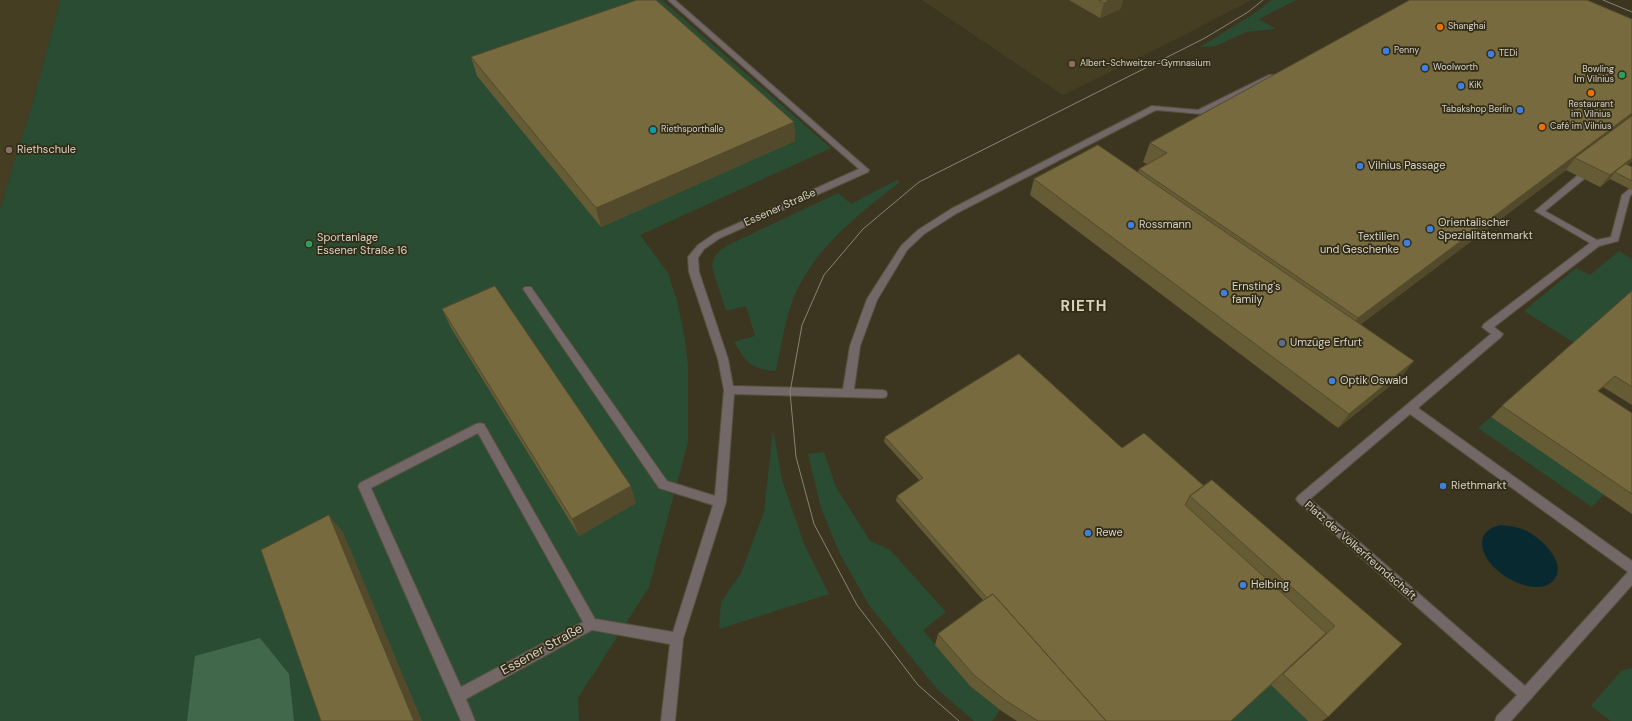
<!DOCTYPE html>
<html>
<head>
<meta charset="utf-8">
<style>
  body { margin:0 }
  canvas { display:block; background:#3c3621 }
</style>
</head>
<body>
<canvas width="1632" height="721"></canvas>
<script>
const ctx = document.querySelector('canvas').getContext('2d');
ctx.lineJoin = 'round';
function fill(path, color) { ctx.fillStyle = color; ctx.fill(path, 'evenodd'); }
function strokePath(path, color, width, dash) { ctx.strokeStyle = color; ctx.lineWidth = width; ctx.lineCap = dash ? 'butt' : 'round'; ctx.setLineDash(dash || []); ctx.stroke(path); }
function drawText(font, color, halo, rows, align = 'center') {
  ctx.font = font + ' "DM Sans",sans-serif'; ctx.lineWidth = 3.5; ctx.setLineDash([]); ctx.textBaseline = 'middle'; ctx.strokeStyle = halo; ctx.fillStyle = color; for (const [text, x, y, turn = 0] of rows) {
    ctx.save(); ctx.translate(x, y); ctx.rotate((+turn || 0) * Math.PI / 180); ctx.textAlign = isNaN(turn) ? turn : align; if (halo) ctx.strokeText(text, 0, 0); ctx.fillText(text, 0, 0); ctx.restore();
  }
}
const built = new Path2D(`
  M0 0H60L36 91 0 209Z
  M922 0H1251L1188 33 1063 95Z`);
const green = new Path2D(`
  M60 0H662L831 148 640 235 668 273 677 301 685 339 688 367V442L649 587 578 698 579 721H0V209L36 91Z
  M1272 0H1296L1259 19 1276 29 1246 32 1216 46 1200 47 1252 15Z
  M897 180 900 182C855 217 806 254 789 311 783 331 780 351 776 371 750 369 747 363 734 342L755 336 746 306 726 311 712 267C713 256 718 252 726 246L838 193 851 204Z
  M1619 251 1632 259V293L1575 343 1524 311 1576 268 1590 275Z
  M1491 417 1604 494 1592 507 1478 428Z
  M773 430 782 480 804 544 829 594 719 629 721 602 741 573 764 512Z
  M824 452 836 487 870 541 890 550 946 612 923 630 970 686 1000 710 992 721H974L937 689 869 605 840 554 821 508 808 454Z
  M1632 668V721H1611L1591 706 1621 671Z
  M1271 685 1308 721H1231Z`);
const forest = new Path2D(`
  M260 638 289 674 294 721H187L195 656Z`);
const water = new Path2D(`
  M1501 525C1509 526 1517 527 1525 530 1540 537 1571 565 1552 582 1548 585 1544 587 1538 587 1523 587 1508 580 1497 570 1480 556 1473 530 1501 525Z`);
const minor = new Path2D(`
  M668 0H675L869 170 868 172 720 238 704 249 698 258 699 272 728 359 733 386 843 389 850 346 867 299 901 246 918 230 951 209 1152 106 1198 110 1269 75H1275L1276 77 1202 114 1156 110 957 213 924 234 907 250 877 300 860 346 854 389 882 390 886 391 887 394 886 397 882 398 734 394 726 502 683 639 675 721H661L670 644 592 630 466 699 475 721H461L358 486 360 483 476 424 480 423 484 424 595 619 673 632 713 505 659 488 523 289 525 287H531L667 481 715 496 724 390 718 359 689 272 688 257 698 245 714 234 859 169ZM478 433 583 622 461 687 371 488Z
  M1581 174 1585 177 1584 179 1545 211 1597 240 1611 237 1622 195 1632 187V194L1630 196 1618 241 1599 246 1494 327 1503 334 1501 337 1418 408 1632 561V585L1511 721H1495L1497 716 1517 695 1298 502 1296 499 1298 496 1491 334 1482 327 1484 324 1590 243 1535 211 1578 175ZM1410 414 1628 572 1525 686 1310 499Z`);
const tram = new Path2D(`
  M1603 0 1632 12
  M959 721 918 685 857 605 814 524 796 457 790 392 802 325 824 275 863 229 919 182 1205 38 1248 12 1263 0`);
const wall = new Path2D(`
  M1069 0H1123L1120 9 1100 18Z
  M1632 19V161L1628 165 1632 167V190L1610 179 1600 187 1566 170 1361 324 1402 376 1338 428 1030 195 1034 179 1138 172 1139 169 1147 164 1143 162 1150 143Z
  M471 57 794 122 795 141 601 227 477 76Z
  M1632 291V405L1603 387 1598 391 1632 413V514L1491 417 1502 406Z
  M442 309 636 503 579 536 451 328Z
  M885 437 1122 448 1204 486 1402 644 1328 717 1322 721H1308L1271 685 1231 721H1017L1000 710 970 686 935 645 938 634 983 600 896 501 897 496 920 481 884 442Z`);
const shadedWall = new Path2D(`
  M1110 0H1123L1120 9 1100 18 1104 3Z
  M1632 113V120L1575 158 1566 170 1345 336 1358 318Z
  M794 122 795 141 601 227 596 208Z
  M1632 158V161L1617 173 1615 172 1610 179 1600 187 1610 175Z
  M1414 361 1402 376 1338 428 1349 414Z
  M631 486 636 503 579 536 572 519Z
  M329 515 343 532 422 721H414Z`);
const building = new Path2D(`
  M637 0H656L794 122 596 208 471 57Z
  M1099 0H1110L1104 3Z
  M1410 0H1587L1632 19V113L1358 318 1139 169 1167 153 1150 143Z
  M1632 116V158L1610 175 1575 158Z
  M1098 145 1414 361 1349 414 1034 179Z
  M1626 164 1632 167V181L1615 172Z
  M495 286 631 486 572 519 442 309Z
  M1632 291V387L1615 376 1598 391 1632 413V494L1502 406Z
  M1019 354 1122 448 1144 433 1204 486 1190 496 1185 505 1326 633 1231 721H1106L993 594 987 598 897 496 923 478 885 437Z
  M1212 480 1402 644 1328 717 1283 674 1335 626 1190 496Z
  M329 515 414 721H321L261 550Z
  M993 594 1106 721H1038L1005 700 974 675 938 634Z`);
const markers = [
  [1440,27,4,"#e8710a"],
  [1386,51,4,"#3f7fe0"],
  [1491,54,4,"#3f7fe0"],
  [1072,64,4,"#8d6e63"],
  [1425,68,4,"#3f7fe0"],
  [1622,75,4,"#2e9e5b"],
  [1461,86,4,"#3f7fe0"],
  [1591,93,4,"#e8710a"],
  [1520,110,4,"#3f7fe0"],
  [1542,127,4,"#e8710a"],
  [653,130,4,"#0f9aa8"],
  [9,150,4,"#8d6e63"],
  [1360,166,4,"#3f7fe0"],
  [1131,225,4,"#3f7fe0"],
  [1430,229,4,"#3f7fe0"],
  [1407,243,4,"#3f7fe0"],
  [309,244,4,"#2e9e5b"],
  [1224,293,4,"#3f7fe0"],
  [1282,343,4,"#5c6f8a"],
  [1332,381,4,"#3f7fe0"],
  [1443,486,4,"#3f7fe0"],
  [1088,533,4,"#3f7fe0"],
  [1243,585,4,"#3f7fe0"]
];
const farPoinames = [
  ["Shanghai",1448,27],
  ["Penny",1394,51],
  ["TEDi",1499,54],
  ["Albert-Schweitzer-Gymnasium",1080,64],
  ["Woolworth",1433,68],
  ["Bowling",1614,70,"right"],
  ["Im Vilnius",1614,80,"right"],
  ["KiK",1469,86],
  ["Restaurant",1591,105,"center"],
  ["im Vilnius",1591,115,"center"],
  ["Tabakshop Berlin",1512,110,"right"],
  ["Café im Vilnius",1550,127],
  ["Riethsporthalle",661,130]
];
const poiNames = [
  ["Riethschule",17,150],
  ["Vilnius Passage",1368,166],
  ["Orientalischer",1438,223],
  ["Spezialitätenmarkt",1438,236],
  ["Rossmann",1139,225],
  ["Textilien",1399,237,"right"],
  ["und Geschenke",1399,250,"right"],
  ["Sportanlage",317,238],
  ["Essener Straße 16",317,251],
  ["Ernsting's",1232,287],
  ["family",1232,300],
  ["Umzüge Erfurt",1290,343],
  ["Optik Oswald",1340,381],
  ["Riethmarkt",1451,486],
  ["Rewe",1096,533],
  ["Helbing",1251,585]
];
const streetNames = [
  ["Essener Straße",780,208,-24],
  ["Platz der Völkerfreundschaft",1360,551,41]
];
const nearStreetnames = [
  ["Essener Straße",542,650,-29]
];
const districtNames = [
  ["RIETH",1084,307]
];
fill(built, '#463e22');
fill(green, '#294c32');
fill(forest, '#42684b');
fill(water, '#092930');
strokePath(minor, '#58523f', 2);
fill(minor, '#736767');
strokePath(tram, '#888372', 1);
fill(wall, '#655b35');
fill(shadedWall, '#534a2b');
fill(building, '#766a3e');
strokePath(building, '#534a2b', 1);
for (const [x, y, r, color] of markers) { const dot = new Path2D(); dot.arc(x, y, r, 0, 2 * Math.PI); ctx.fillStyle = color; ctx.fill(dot); strokePath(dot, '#322c17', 1.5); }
drawText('9px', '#d7d3c6', '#322c17', farPoinames, 'left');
drawText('11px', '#d7d3c6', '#322c17', poiNames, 'left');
drawText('11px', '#d7d3c6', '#322c17', streetNames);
drawText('13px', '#d7d3c6', '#322c17', nearStreetnames);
ctx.letterSpacing = '1px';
drawText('bold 15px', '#dad3b9', '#322c17', districtNames);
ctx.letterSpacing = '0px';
</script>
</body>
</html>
